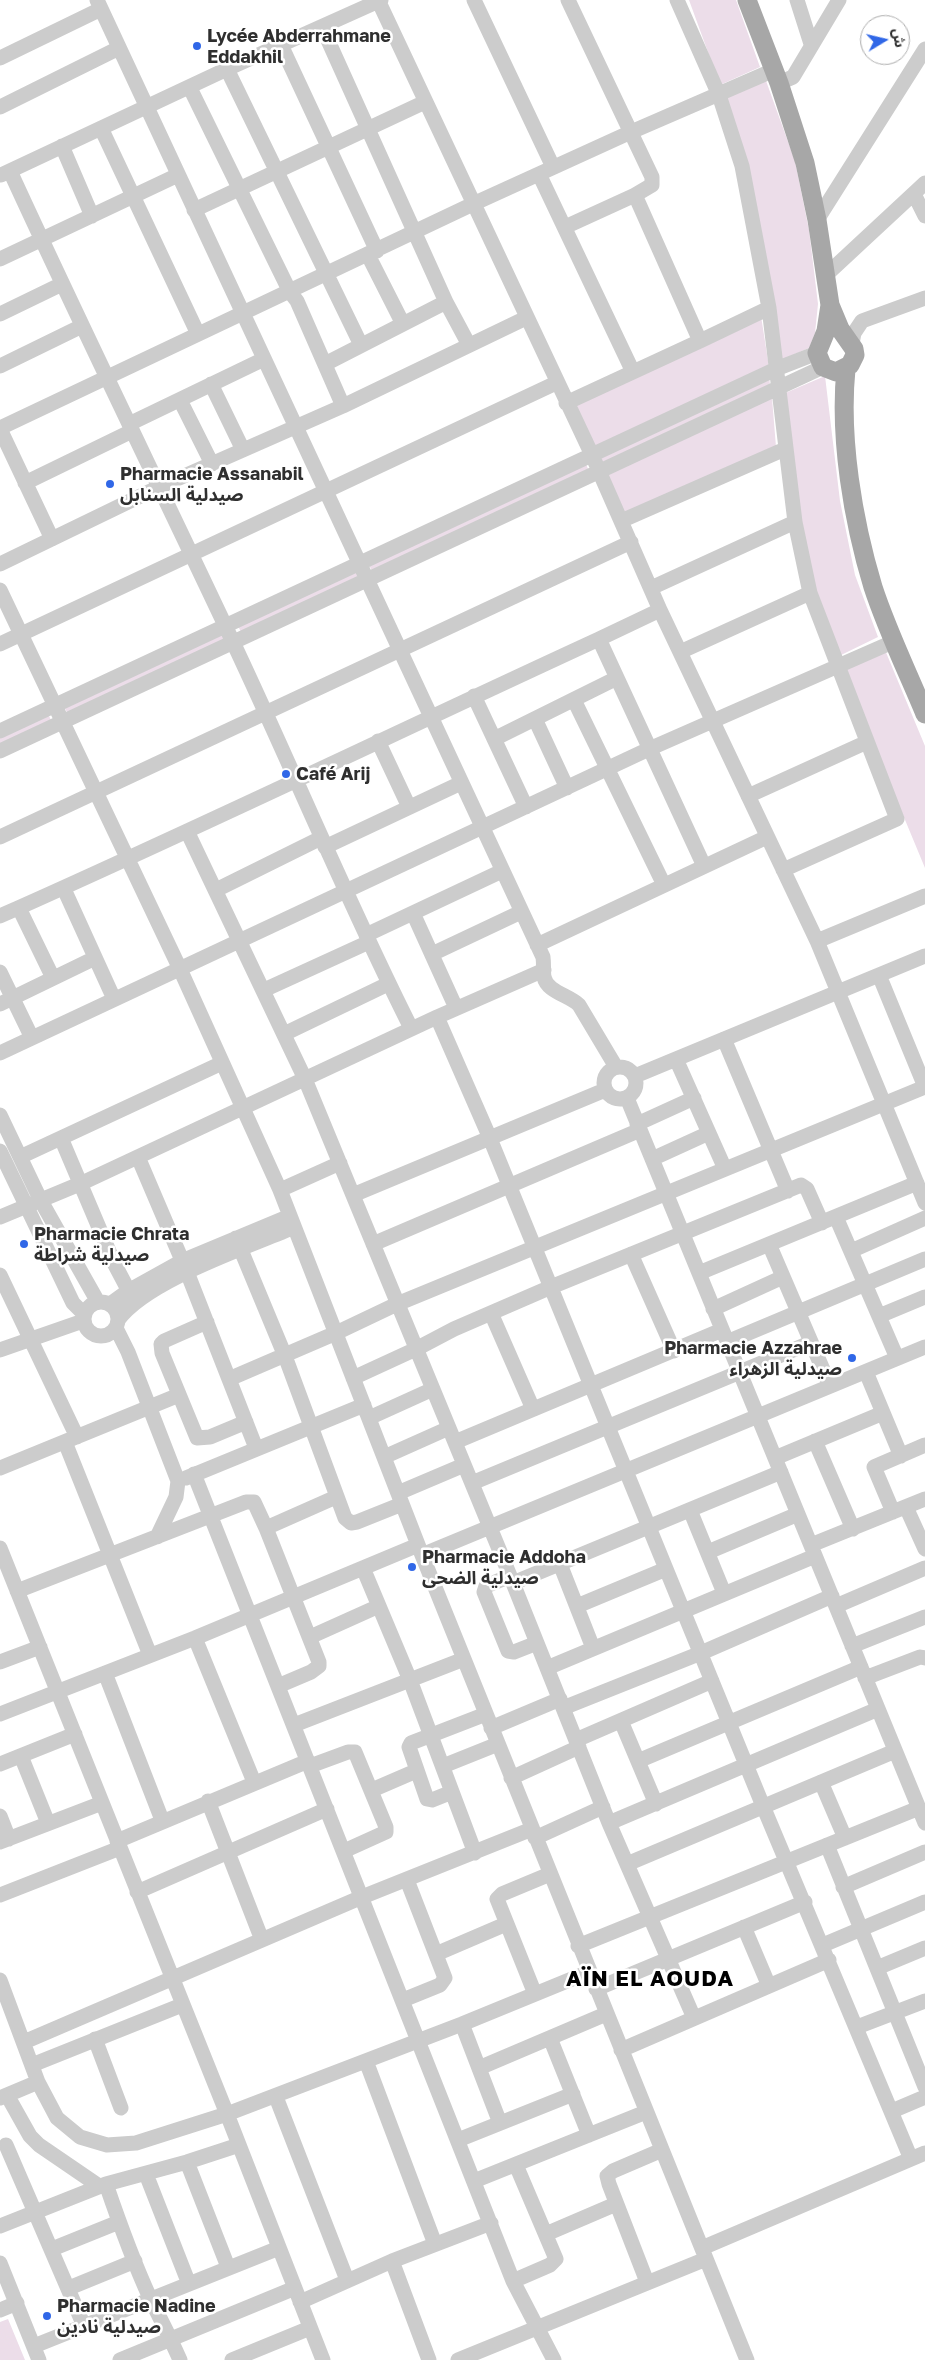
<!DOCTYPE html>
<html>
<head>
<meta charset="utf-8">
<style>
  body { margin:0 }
  #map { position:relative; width:925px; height:2360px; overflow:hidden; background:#fff; font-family:"Golos Text","Noto Sans Arabic",sans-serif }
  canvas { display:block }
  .north { position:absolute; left:860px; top:15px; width:50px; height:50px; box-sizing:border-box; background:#fff; border:1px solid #acacac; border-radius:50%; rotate:81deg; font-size:14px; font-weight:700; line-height:20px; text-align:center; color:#2f2f2f }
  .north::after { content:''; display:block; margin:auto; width:18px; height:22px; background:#3067e7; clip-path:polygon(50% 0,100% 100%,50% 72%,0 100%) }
</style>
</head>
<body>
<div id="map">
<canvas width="925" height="2360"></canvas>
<div class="north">ش</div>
</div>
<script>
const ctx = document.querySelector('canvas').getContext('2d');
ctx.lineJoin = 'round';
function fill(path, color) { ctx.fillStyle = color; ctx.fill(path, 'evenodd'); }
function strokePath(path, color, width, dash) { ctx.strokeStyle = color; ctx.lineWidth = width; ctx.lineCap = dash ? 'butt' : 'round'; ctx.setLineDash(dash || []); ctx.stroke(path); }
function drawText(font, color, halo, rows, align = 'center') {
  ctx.font = font + ' "Golos Text","Noto Sans Arabic",sans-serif'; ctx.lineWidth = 5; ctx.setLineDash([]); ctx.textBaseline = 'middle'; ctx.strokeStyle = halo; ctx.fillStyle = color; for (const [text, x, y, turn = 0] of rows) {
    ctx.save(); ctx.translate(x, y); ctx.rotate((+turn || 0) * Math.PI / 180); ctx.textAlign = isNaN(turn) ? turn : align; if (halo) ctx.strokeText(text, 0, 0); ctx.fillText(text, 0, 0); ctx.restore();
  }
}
const green = new Path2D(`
  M689 0H736L760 67 720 85Z
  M765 78 795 161 809 230 818 304 815 333 809 348 781 360 723 98Z
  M761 316 769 367 595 449 574 403Z
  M769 375 770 385 602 465 597 456Z
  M825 376 840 501 855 575 878 637 837 657 816 600 798 520 783 394Z
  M772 398 776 447 625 517 606 475Z
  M585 462 589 471 372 571 368 563Z
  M355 569 358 577 241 632 237 624Z
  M223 630 228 640 68 714 63 705Z
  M885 650 925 746V868L842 668Z
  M47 712 52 722 0 746V735Z
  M8 2319 25 2360H0V2322Z`);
const minor = new Path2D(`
  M97 0 543 957C544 964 543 971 544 977 547 992 569 995 579 1005L616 1067
  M378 0 592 455 660 610 817 941 925 1203
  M474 0 553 167
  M677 0 719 95 742 166 769 308 795 522 810 593 897 819 783 870
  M797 0 811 44
  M322 27 446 302 469 345
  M281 45 377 251
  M0 58 101 9
  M227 69 361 345
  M779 83 793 77 839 0
  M190 88 290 292 297 301 343 406
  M0 107 119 48
  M101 128 198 334
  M62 146 92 216
  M10 171C82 328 158 483 232 640 293 769 347 901 411 1028
  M539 174 633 372
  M1 175 227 69 381 0
  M914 194 925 216
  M194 210 425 102
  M817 220 925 49
  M565 227 635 195
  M368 255 403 324
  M0 259 178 175
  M826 275 925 183
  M0 314 62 284
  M700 341 769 308
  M852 344 854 333 862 321 925 298
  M325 364 446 302
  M0 366 82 326
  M211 384 243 450
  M180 400 212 464
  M566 403 700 341 635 195 652 185V177L568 0
  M129 424 264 359
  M0 428 473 204 631 132 774 70
  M0 429 52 539
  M25 483 132 431
  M621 521 785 449
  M0 564 159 487 343 406 526 318
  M651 588 795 522
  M0 590 180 969 280 1190 422 1555 747 2360
  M599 639 660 610
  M0 644 556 383
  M680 652 810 593
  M474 696 526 807
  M574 700 664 885
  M535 719 567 788
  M0 731 776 369 817 353
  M494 739 617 678
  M378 741 409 807
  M0 751 823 367
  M748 796 867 742
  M187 831 305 1079 513 1583 609 1823 694 2018
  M0 837 631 542
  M325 847 461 783
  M64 889 114 999
  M216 890 321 838
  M19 908 53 978
  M413 913 456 1008
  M0 916C201 827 399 731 599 639L704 866
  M366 935 502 871
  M817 941 925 896
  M537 945 767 837
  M432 954 521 912
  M0 972 32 1038
  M879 975 925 1087
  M264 990 369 942
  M0 1004 95 958
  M437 1017 489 1136 763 1806 911 2159
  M284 1034 388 984
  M724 1039 788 1191
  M0 1053 649 749 895 641
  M676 1059 725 1169
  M604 1083a16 16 0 1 1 32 0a16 16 0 1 1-32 0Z
  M635 1076 925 956
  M627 1098 925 1823
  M0 1115 41 1201 98 1302
  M637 1124 694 1098
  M61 1138 114 1263 133 1299
  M0 1151 73 1303 84 1314
  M20 1157 222 1063
  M138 1157 187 1272 256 1448
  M652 1159 709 1133
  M280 1190 340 1163
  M353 1195 605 1090
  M0 1217 82 1183 437 1017 544 970
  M836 1217 897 1358
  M236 1238 285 1356 345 1518 351 1523 357 1522 402 1504
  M373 1244 640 1130
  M769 1244 830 1386
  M851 1251 925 1218
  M631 1254 674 1351
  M699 1273 917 1183
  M0 1275 77 1437
  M84 1319a17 17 0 1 1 34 0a17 17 0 1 1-34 0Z
  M110 1304 128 1291 182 1261 290 1216
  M713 1309 783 1277
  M491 1313 533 1409
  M879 1316 925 1297
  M118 1320C147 1280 248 1247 294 1227
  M207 1322 164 1341 161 1344 162 1353 197 1438 210 1437 246 1422
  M116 1328 128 1352 178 1481 176 1497 157 1537
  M727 1342 925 1259
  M0 1350 83 1321
  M866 1372 901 1456
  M353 1378 416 1349 454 1329 551 1287 801 1185 807 1189 822 1223
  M229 1379 336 1333 397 1304 925 1087
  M369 1418 433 1389
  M815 1441 853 1529
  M65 1442 150 1655
  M455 1442 722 1330
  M384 1457 449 1428
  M775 1458 883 1413
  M0 1468 179 1395
  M194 1474 513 2281 554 2360
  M186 1478 364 1405
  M472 1483 810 1343
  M398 1493 464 1465
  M906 1507 925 1549
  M690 1510 724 1593
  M893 1512 874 1467 925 1445
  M266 1528 336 1497
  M811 1545 925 1499
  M0 1548 227 2114 323 2360
  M708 1552 798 1514
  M422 1555 925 1347
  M560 1564 593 1648
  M363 1568 410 1680 475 1853
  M510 1576 486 1586 484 1592 508 1651 514 1652 537 1643
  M513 1583 781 1472
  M17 1591 246 1502H254L266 1528 319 1662V1666L311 1672 278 1686
  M577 1606 666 1569
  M836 1606 925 1568
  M310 1637 379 1606
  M195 1638 254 1782
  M852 1646 925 1617
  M0 1662 40 1647
  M547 1668 815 1556
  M105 1673 162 1820
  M865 1678 920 1657 925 1658
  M563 1708 701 1653 832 1596
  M0 1714 195 1638 418 1545
  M621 1721 656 1804
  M294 1725 464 1659
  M491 1728 560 1699
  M576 1740 712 1681
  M21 1756 48 1823
  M638 1761 861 1667
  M0 1764 75 1734
  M310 1766 348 1752H355L386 1827V1832L344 1851
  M443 1766 498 1744
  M511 1778 579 1747
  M821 1782 845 1838
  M372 1790 416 1771
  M452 1792 432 1800 427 1799 409 1747 411 1743 486 1714
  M208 1801 262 1940
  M0 1816 9 1839
  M609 1823 878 1709
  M535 1838 603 1807
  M117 1841 308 1761
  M0 1842 102 1803
  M827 1845 925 2087
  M627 1864 895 1751
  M843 1887 925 1852
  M137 1892 327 1809
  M0 1895 120 1848
  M744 1927 769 1986
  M823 1945 925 1902
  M578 1946 919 1808
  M436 1954 506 1924
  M877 1968 925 1948
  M0 1980 38 2082 57 2118 80 2137 107 2145 136 2143 227 2114 462 2024 589 1972
  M596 1989 805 1902
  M535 1994 497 1899 502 1894 550 1874
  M403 2000 440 1985 445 1978 407 1880
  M462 2024 500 2123
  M857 2027 925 2001
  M550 2038 589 2135
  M95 2039 121 2108
  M24 2042 362 1897 532 1829
  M621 2050 829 1960
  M366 2061 435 2244
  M32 2065 182 2005
  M479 2068 606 2014
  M7 2095 30 2136 39 2145 99 2186
  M276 2097 347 2280
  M0 2098 38 2082
  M892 2111 925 2097
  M458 2140 573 2094
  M6 2145 84 2326
  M187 2162 228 2267
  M146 2174 189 2284
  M474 2181 646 2112
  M106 2184C119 2222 133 2261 150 2298 160 2318 171 2339 180 2360
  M0 2226 106 2184 187 2162 239 2145
  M546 2234 616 2204
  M702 2248 925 2153
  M52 2249 119 2222
  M392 2261 429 2360
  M0 2263 39 2360
  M513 2281 550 2265 556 2259 516 2165
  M647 2282 609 2184 607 2176 613 2171 662 2150
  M69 2288 135 2261
  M300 2302 392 2261 491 2223
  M0 2310 17 2303
  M34 2346 279 2248
  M120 2360 295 2288
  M232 2360 310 2328
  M458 2360 706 2259`);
const major = new Path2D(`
  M747 0 779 83 805 163 817 220 830 305 840 329 854 349 855 355 850 365 836 372 823 367 817 353 826 331 830 305
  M846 369C839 438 853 521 873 587 887 630 908 673 925 714`);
const markers = [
  [197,46,5,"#3067e7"],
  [110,484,5,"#3067e7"],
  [286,774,5,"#3067e7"],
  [24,1244,5,"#3067e7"],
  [852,1358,5,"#3067e7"],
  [412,1567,5,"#3067e7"],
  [47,2316,5,"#3067e7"]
];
const poiNames = [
  ["Lycée Abderrahmane",207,36],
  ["Eddakhil",207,57],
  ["Pharmacie Assanabil",120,474],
  ["صيدلية السنابل",120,495],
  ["Café Arij",296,774],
  ["Pharmacie Chrata",34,1234],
  ["صيدلية شراطة",34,1255],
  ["Pharmacie Azzahrae",842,1348,"right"],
  ["صيدلية الزهراء",842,1369,"right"],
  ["Pharmacie Addoha",422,1557],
  ["صيدلية الضحى",422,1578],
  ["Pharmacie Nadine",57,2306],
  ["صيدلية نادين",57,2327]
];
const districtNames = [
  ["AÏN EL AOUDA",650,1979]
];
fill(green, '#ecdde9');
strokePath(minor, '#ccc', 15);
strokePath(major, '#a7a7a7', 19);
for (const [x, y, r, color] of markers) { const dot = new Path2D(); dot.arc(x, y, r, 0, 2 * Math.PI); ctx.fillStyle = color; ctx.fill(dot); strokePath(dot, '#fff', 2); }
drawText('bold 18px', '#2f2f2f', '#fff', poiNames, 'left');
ctx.letterSpacing = '1px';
drawText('bold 22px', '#000', '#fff', districtNames);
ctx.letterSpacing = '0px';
</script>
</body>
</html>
